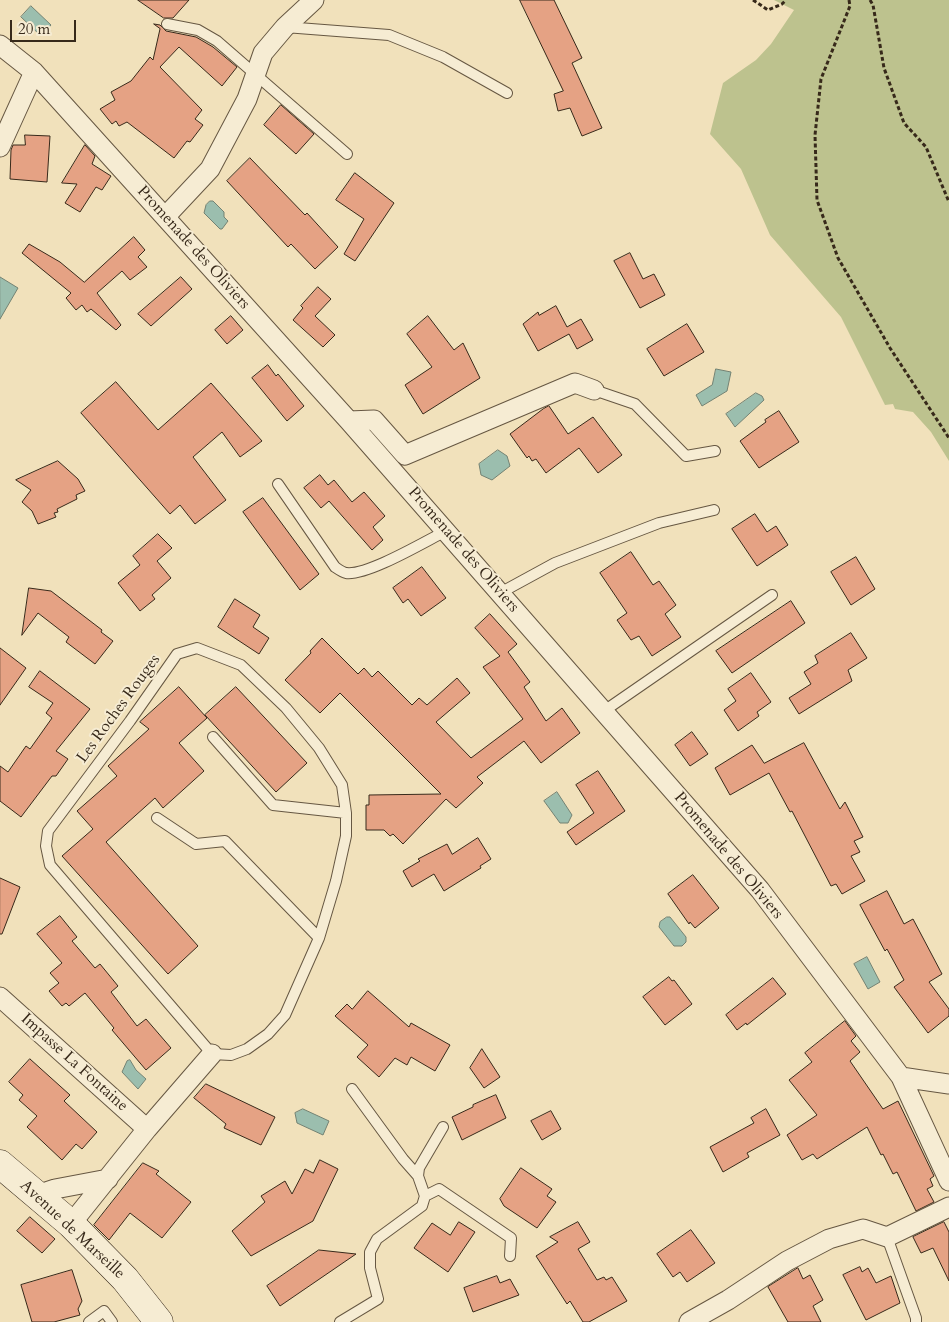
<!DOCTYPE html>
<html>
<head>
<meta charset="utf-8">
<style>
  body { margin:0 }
  #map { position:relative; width:949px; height:1322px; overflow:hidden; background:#f1e1bb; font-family:Cardo,serif }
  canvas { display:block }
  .scale { position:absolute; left:10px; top:20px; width:66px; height:22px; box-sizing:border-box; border:2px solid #37291a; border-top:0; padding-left:6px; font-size:15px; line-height:18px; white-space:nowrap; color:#37291a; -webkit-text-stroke:4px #f6ecd3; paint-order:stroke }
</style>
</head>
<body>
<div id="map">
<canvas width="949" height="1322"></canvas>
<div class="scale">20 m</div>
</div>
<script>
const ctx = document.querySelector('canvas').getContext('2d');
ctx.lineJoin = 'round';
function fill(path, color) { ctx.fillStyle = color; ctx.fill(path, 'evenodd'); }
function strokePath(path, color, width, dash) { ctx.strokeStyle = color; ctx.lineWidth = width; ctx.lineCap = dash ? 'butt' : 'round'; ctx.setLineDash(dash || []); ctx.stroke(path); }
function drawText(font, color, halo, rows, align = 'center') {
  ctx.font = font + ' Cardo,serif'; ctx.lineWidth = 4; ctx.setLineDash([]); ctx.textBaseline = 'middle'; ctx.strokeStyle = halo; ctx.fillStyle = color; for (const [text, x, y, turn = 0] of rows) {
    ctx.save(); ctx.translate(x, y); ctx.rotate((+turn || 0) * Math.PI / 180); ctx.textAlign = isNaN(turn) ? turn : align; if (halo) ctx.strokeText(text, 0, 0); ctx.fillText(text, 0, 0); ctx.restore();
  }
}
const green = new Path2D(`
  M774 0H949V461L931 432 913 412 895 409 893 404 885 405 841 317 770 235 741 169 710 134 723 83 756 60 771 44 794 10Z`);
const water = new Path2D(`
  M31 6 51 25 41 36 21 17Z
  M210 201H213L224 212V217L228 221 222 229H220L204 213 206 205Z
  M0 277 18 288 0 319Z
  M716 369 731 372 727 391 702 406 696 395 712 385Z
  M756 393 762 396 764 400 735 427 726 414Z
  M498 450 507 456 510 466 492 480 481 475 479 464Z
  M557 792 572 815 568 823H560L544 801Z
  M667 917H670L686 937V942L682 946H674L659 927 660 922Z
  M867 957 880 982 868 989 854 964Z
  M130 1060 136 1070 146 1079 138 1089 122 1072 127 1061Z
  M303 1109 329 1121 323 1135 297 1123 295 1113Z`);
const building = new Path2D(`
  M138 0H189L173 18H164Z
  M520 0H554L582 58 572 63 602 128 582 136 570 108 558 111 554 94 563 91Z
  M154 24 160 25 166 31 196 37 213 47 237 67 222 86 179 47 160 67 202 110 195 119 203 125 190 142 187 141 174 158 127 122 119 126 116 121 112 124 100 109 115 100 111 92 131 81 150 57 153 60 160 29Z
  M281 105 314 134 296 154 264 125Z
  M25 135 50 136 47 182 10 179 11 150 13 145H25Z
  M85 145 95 156 92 164 111 176 102 190 96 187 80 212 65 203 77 184 62 183Z
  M250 158 305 215 307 213 338 247 315 269 291 244 288 247 227 181Z
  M355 173 394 203 355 261 344 254 364 219 336 200Z
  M134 237 145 250 138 257 147 267 130 280 122 271 97 293 121 325 116 330 91 309 87 312 82 305 76 310 66 298 71 293 22 253 29 244 60 262 84 282Z
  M630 253 643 279 654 274 665 295 640 308 614 261Z
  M181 277 192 289 151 326 138 314Z
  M318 287 331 299 315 316 335 335 323 347 293 320 303 308 301 306Z
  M556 306 567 327 581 319 593 340 577 349 569 334 538 351 523 324 538 312 539 315Z
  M231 316 243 330 227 344 215 330Z
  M428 316 454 350 463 343 480 378 423 414 405 385 432 367 407 334Z
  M687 324 704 352 664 376 647 349Z
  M268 365 276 376 278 374 304 406 287 421 252 378Z
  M116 382 158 430 211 383 262 441 240 457 222 432 193 457 226 500 195 524 180 505 170 514 81 413Z
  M549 406 568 434 593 417 622 455 598 473 579 448 546 473 536 459 532 461 529 456 527 458 510 434 543 409Z
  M779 411 799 442 759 468 740 441 766 422 765 420Z
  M58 461 78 479 85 491 76 495 77 499 57 509 58 512 54 513 56 517 38 524 32 511 22 502 31 490 16 480Z
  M320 475 328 485 334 480 352 502 364 492 385 516 373 527 383 540 372 550 329 501 321 508 304 488Z
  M263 498 319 574 300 590 243 512Z
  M755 514 767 532 776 526 788 545 757 566 732 529Z
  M158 534 172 548 157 561 171 578 152 595 155 599 140 611 118 583 140 565 133 556Z
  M631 552 653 585 659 581 676 605 665 614 681 637 652 656 639 636 631 640 617 620 627 613 600 573Z
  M856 557 875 589 851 605 831 572Z
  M422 567 446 598 421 616 408 599 403 603 393 588Z
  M29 588 51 591 102 630 101 632 113 641 95 664 66 642 69 637 38 613 22 635Z
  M235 599 260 615 253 627 269 638 259 654 218 627Z
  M791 601 805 623 732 673 716 651Z
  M490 614 517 644 508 652 530 682 524 687 546 721 562 708 580 733 541 763 524 741 477 777 483 783 456 808 446 799 403 844 393 834 390 836 384 830H366V805H369V795L441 794 340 693 320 713 285 680 311 653 310 651 322 638 358 674 364 668 372 677 378 671 412 705 419 698 427 705 457 678 470 693 436 722 471 758 523 719 483 667 500 656 475 628Z
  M851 633 867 658 848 670 852 681 799 714 789 698 811 684 804 672 818 663 815 656Z
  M0 648 26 668 0 705Z
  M40 671 90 709 56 751 68 759 56 776H52L21 817 0 801V766L8 772 26 746 30 749 52 718 46 713 53 703 29 687Z
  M751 673 771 702 757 712 759 716 738 731 724 710 736 701 728 689Z
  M179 687 207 718 179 743 204 771 163 808 155 798 106 842 198 946 168 974 62 856 93 829 77 811 117 776 108 766 149 729 140 722Z
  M236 687 307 763 276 792 205 715Z
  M692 732 708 754 690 766 675 745Z
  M804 743 840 809 845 802 863 837 854 841 860 852 851 856 865 881 842 894 836 884 831 886 792 811 790 812 769 773 730 795 715 768 752 745 764 763Z
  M598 771 625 811 576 845 567 832 594 813 576 785Z
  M478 838 491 859 480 866 481 868 444 891 434 874 412 887 403 871 420 861 418 859 447 844 452 854Z
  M693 875 719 908 695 928 690 922 689 924 668 894Z
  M0 878 20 887 2 934H0Z
  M887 891 904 924 913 919 942 974 929 982 949 1009V1016L928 1033 894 987 904 980 887 949 885 951 860 905Z
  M60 916 77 937 72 941 95 968 100 964 118 986 111 992 137 1026 146 1019 171 1048 146 1070 112 1030 114 1028 85 993 69 1006 66 1003 62 1006 49 991 59 983 50 973 62 963 37 934Z
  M669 977 672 981 674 980 692 1004 665 1025 643 997Z
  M773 978 786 994 747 1025 746 1023 737 1030 726 1015Z
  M368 991 409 1027 411 1023 450 1045 435 1071 411 1057 407 1065 395 1058 379 1077 357 1057 368 1045 335 1016 347 1004 352 1009Z
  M845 1021 856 1036 851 1041 860 1052 850 1061 883 1109 898 1101 934 1176 930 1179 933 1186 927 1189 934 1202 916 1211 897 1172 893 1174 883 1154 881 1155 867 1127 817 1159 813 1154 802 1160 787 1135 817 1115 789 1080 812 1062 805 1053Z
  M482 1049 500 1077 484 1088 470 1068Z
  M30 1059 70 1095 64 1101 97 1132 82 1149 76 1144 62 1160 27 1127 37 1116 19 1100 23 1095 9 1082Z
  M206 1084 275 1117 261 1145 224 1128 226 1124 194 1098Z
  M496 1095 506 1118 462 1140 452 1117 473 1107V1105Z
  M766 1109 780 1135 747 1153 749 1157 723 1172 710 1147 754 1123 751 1118Z
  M551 1111 561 1129 542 1140 531 1121Z
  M320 1160 338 1169 313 1221 251 1256 232 1231 265 1202 261 1196 285 1181 292 1194 305 1169 313 1173Z
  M143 1163 159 1171 156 1174 191 1202 162 1238 130 1213 109 1240 94 1225Z
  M521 1168 552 1189 547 1196 556 1202 537 1228 504 1206 500 1199Z
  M30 1217 55 1239 42 1253 17 1231Z
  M459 1222 475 1232 448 1272 414 1248 432 1223 450 1235Z
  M578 1222 590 1242 578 1249 597 1280 604 1277 606 1280 612 1277 627 1301 589 1322H583L570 1301 567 1304 536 1256 558 1242 550 1237Z
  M944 1222 949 1232V1281L933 1248 921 1253 913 1237Z
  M691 1230 715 1263 687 1282 680 1272 673 1277 657 1254Z
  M319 1250 356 1254 280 1306 267 1286Z
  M860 1267 862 1272 868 1268 876 1283 891 1276 900 1303 866 1320 843 1275Z
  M798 1268 803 1279 810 1275 823 1300 813 1306 821 1322H788L768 1287Z
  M72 1270 82 1301 78 1309 80 1315 54 1322H32L21 1285Z
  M497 1276 500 1283 510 1279 519 1295 473 1312 464 1288Z`);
const path = new Path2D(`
  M753 0 768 10 782 4 786 0
  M849 0 850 6 821 79 815 135 817 200 838 258 890 348 949 438
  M870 0 873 5 884 68 904 123 926 147 949 202`);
const lane = new Path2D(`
  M167 24 198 30 217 41 347 154
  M285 27 389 35 443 57 507 93
  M594 390 635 404 686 456 715 451
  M278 484 335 567C338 569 342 572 346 573 367 576 424 542 446 531
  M500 593 555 563 659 523 714 510
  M197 648 241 665 286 708 319 748 342 785 346 813V836L336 881 319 938 285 1015 268 1034 247 1049 231 1055 212 1054 50 865 46 846 48 831 130 721 177 654Z
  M604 711 772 595
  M213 737 273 805 346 813
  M157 818 196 844 225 841 319 938
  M418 1176 419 1168 443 1127
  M425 1196 439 1189 511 1238 510 1256
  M887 1237 916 1318V1322
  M89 1322 104 1311 112 1322
  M340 1322 378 1299 370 1268V1252L377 1239 422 1206 425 1196 418 1176 403 1159 352 1089`);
const street = new Path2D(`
  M0 45 34 72 349 421 760 890 901 1077
  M0 147 34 72
  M165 217 210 169 247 99 263 53 285 27 314 0
  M349 421 374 420 405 455 575 383 594 390
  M0 997 147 1129
  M949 1084 901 1077 949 1181
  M37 1195 55 1189 108 1179
  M71 1224 147 1129 212 1054
  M689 1322 728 1300 787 1261 829 1239 863 1229 887 1237 949 1207`);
const secondary = new Path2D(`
  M0 1164 71 1224 125 1279 159 1322`);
const streetNames = [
  ["Promenade des Oliviers",193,248,48],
  ["Promenade des Oliviers",463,550,49],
  ["Les Roches Rouges",119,709,-54],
  ["Promenade des Oliviers",728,856,50],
  ["Impasse La Fontaine",74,1063,42],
  ["Avenue de Marseille",72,1230,43]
];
fill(green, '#bdc28e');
fill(water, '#9bbeae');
strokePath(water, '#738273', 1);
fill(building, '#e5a284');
strokePath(building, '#37291a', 1);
strokePath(lane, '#665742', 12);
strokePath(street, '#665742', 21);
strokePath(secondary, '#37291a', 29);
strokePath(path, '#37291a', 3, [4, 2.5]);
strokePath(lane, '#f6ecd3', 10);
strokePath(street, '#f6ecd3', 19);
strokePath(secondary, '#f6ecd3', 28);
drawText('16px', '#37291a', '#f6ecd3', streetNames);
</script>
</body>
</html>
